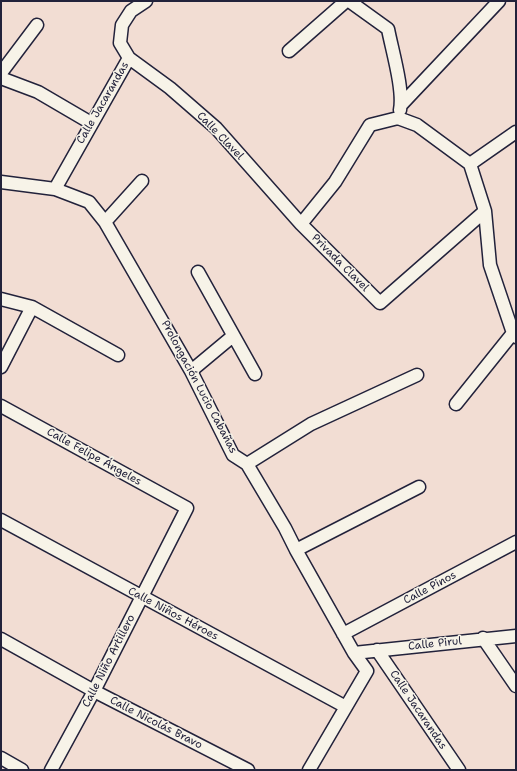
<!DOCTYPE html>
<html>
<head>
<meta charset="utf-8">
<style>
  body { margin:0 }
  #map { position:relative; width:517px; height:771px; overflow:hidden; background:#f2ddd3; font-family:"Shantell Sans",sans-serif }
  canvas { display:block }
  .frame { position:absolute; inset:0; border:2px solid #22223b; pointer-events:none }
</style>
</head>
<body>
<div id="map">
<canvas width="517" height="771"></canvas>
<div class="frame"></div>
</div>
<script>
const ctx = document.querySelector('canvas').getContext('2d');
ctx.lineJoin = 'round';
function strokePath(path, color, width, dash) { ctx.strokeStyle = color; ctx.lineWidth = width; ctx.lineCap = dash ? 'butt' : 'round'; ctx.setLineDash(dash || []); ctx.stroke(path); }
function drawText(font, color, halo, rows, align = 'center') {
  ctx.font = font + ' "Shantell Sans",sans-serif'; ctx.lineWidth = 3; ctx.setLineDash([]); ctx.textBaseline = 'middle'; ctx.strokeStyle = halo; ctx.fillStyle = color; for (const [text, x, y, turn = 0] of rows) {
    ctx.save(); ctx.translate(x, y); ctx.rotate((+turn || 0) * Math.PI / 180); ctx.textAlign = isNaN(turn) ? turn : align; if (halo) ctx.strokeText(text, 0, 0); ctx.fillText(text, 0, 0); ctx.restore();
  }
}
const minor = new Path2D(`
  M146 1 131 11 122 25 120 43 129 58 170 88 216 128 301 224 380 303 485 211
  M349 1 388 29C392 50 404 90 400 110
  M289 51 346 1
  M1 73 37 25
  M1 78 38 92 91 123
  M401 105 499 1
  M398 118 417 125 470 164 485 211 490 265 513 333 516 337
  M470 164 516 132
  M1 182 55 189 89 202 105 222 191 371 233 455 247 464 285 528 296 550 354 653 367 671 309 770
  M55 189 129 58
  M105 222 142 181
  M301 224 335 182 370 125 398 118
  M198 272 255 374
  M1 299 32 307 118 355
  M1 367 32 307
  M191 371 233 336
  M456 404 513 333
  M1 406 187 508 94 691 51 770
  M247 464 311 424 417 375
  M1 520 346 707
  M296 550 419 487
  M343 634 516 542
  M483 638 516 686
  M1 639 94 691 248 770
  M377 650 459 770
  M354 653 516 636
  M1 758 22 770`);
const streetNames = [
  ["Calle Jacarandas",103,103,-60],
  ["Calle Clavel",220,136,46],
  ["Privada Clavel",340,263,45],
  ["Prolongación Lucio Cabañas",199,387,62],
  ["Calle Felipe Ángeles",94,457,29],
  ["Calle Pinos",430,588,-28],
  ["Calle Niños Héroes",173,614,28],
  ["Calle Pirul",435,644,-6],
  ["Calle Niño Artillero",109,661,-63],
  ["Calle Jacarandas",418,710,56],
  ["Calle Nicolás Bravo",156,723,27]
];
strokePath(minor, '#22223b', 15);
strokePath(minor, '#f7f3e8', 12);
drawText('11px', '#22223b', '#f7f3e8', streetNames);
</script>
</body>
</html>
